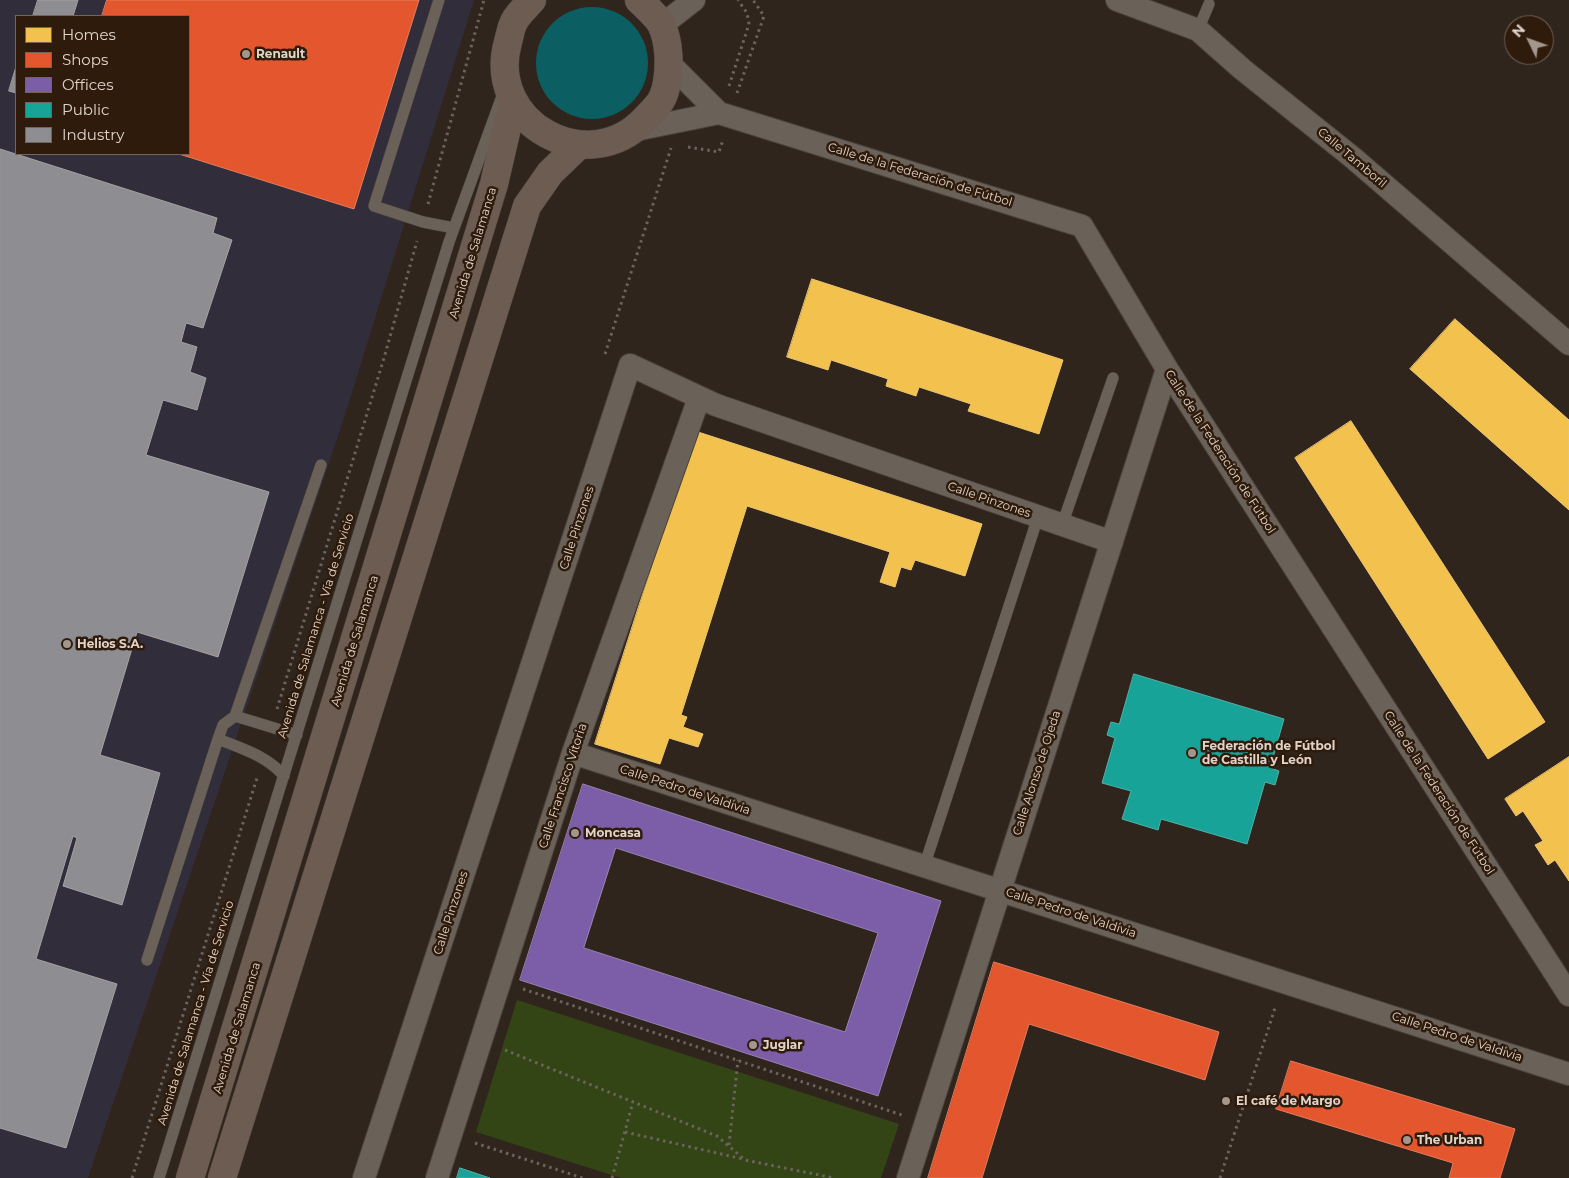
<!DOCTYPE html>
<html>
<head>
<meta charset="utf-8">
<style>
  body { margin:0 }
  #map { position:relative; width:1569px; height:1178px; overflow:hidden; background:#30251d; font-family:Montserrat,sans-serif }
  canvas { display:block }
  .legend { position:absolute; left:15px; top:15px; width:175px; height:140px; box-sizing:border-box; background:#2e1b0c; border:1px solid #756558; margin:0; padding:6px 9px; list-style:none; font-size:15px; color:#e0d3c9 }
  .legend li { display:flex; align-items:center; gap:10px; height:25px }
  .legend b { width:25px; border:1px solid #756558 }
  .north { position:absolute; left:1504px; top:15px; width:50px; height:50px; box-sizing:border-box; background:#2e1b0c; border:1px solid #756558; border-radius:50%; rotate:312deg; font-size:14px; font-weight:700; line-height:20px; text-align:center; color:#e0d3c9 }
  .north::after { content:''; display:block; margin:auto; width:18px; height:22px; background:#a2968d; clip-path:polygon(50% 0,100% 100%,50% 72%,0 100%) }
</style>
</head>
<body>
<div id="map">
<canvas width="1569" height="1178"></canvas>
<ul class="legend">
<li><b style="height:14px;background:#f2c14e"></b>Homes</li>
<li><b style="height:14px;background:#e4572e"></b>Shops</li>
<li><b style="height:14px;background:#7b5ea7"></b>Offices</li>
<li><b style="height:14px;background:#17a398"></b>Public</li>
<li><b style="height:14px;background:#8d8d92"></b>Industry</li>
</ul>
<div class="north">N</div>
</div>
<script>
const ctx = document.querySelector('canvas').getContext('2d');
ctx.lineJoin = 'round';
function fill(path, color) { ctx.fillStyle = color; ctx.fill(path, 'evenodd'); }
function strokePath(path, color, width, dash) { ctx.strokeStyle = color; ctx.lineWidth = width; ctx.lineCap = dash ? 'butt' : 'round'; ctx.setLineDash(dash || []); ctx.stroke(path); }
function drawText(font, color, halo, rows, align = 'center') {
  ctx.font = font + ' Montserrat,sans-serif'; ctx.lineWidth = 5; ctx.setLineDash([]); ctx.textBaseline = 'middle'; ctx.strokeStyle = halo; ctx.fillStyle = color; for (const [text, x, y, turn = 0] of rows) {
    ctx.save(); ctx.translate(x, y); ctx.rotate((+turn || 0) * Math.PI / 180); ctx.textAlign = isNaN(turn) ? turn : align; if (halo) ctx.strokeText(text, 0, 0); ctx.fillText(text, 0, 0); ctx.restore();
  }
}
const industrial = new Path2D(`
  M0 0H474L343 421 88 1178H0ZM16 16H189V154H16Z`);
const green = new Path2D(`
  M517 1000 899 1124 881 1178H621L476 1132Z`);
const water = new Path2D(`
  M536 63a56 56 0 1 1 112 0a56 56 0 1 1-112 0Z`);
const homes = new Path2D(`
  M812 279 1063 360 1039 434 968 411 971 404 919 387 916 396 886 386 888 379 831 360 828 370 787 357Z
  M1455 319 1569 420V510L1410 369Z
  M1351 421 1545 722 1488 759 1295 458Z
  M695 431 982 524 965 576 915 560 911 570 901 567 895 587 880 582 890 552 747 506 681 715 687 717 683 727 703 734 698 747 669 738 660 764 595 744Z
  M1569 757V881L1555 860 1548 865 1535 845 1543 841 1523 811 1516 816 1505 799Z`);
const shops = new Path2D(`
  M107 0H419L354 209 179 154H189V16H102Z
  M994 962 1219 1032 1205 1080 1029 1024 982 1178H928Z
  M1291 1061 1515 1129 1500 1178H1449L1453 1163 1276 1109Z`);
const offices = new Path2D(`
  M583 784 941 901 878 1096 520 980ZM616 848 878 933 845 1032 584 948Z`);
const public = new Path2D(`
  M1134 674 1284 719 1270 768 1279 771 1275 785 1265 782 1247 844 1161 819 1158 830 1122 819 1131 791 1102 783 1115 738 1107 735 1111 722 1119 724Z
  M460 1168 490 1178H457Z`);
const industry = new Path2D(`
  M38 0H78L73 16H33Z
  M16 67V93L9 91Z
  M0 149 217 218 213 233 232 240 203 328 186 323 181 342 197 347 190 372 206 378 197 410 163 400 146 455 269 492 218 657 137 632 100 755 160 773 122 905 63 886 77 838 73 836 36 959 117 984 66 1148 0 1128Z`);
const path = new Path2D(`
  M729 86 749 24 747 13 738 0
  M737 93 764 16 753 0
  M688 147 719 152 723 140
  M428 204 484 0
  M605 354 671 148
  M277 709 384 358 417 241
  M523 989 902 1115
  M505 1050 717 1136 745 1160 834 1178
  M625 1132 743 1159
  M475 1143 583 1178
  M729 1145 738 1060
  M132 1178 257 778
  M612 1178 633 1102
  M1220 1178 1276 1005`);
const lane = new Path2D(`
  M439 0 374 206 423 222 454 228
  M1198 30 1209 4
  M1062 525 1113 378
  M235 716 297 735
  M218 739C243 749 267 756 284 776
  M924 867 1038 517
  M147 960 218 739 223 725 235 716 321 465
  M159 1178 449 242 501 99`);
const street = new Path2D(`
  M1117 0 1198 30 1242 69 1352 157 1569 344
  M662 25 694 0
  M670 64 719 113 1082 226 1167 369 1569 995
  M635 130 719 113
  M573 753 1569 1074
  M364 1178 630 365 716 405 1112 542
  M437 1178 573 753 699 398
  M908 1178 1167 369`);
const highway = new Path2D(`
  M532 0C527 6 519 13 515 20 511 26 510 35 508 42 485 123 588 180 645 119 658 105 664 101 667 82 670 64 669 42 662 26 658 17 646 7 639 0
  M190 1178 494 184 513 102
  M222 1178 527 206 550 173 579 145`);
const markers = [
  [246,54,5,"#a2968d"],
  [67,644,5,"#a2968d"],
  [1192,753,5,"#a2968d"],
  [575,833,5,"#a2968d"],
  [753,1045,5,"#a2968d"],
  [1226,1101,5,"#a2968d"],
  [1407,1140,5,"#a2968d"]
];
const poiNames = [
  ["Renault",256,54],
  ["Helios S.A.",77,644],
  ["Federación de Fútbol",1202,746],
  ["de Castilla y León",1202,760],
  ["Moncasa",585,833],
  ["Juglar",763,1045],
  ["El café de Margo",1236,1101],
  ["The Urban",1417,1140]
];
const streetNames = [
  ["Calle Tamboril",1352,158,40],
  ["Calle de la Federación de Fútbol",920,175,17],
  ["Avenida de Salamanca",473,253,-73],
  ["Calle de la Federación de Fútbol",1220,452,57],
  ["Calle Pinzones",989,500,19],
  ["Calle Pinzones",577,528,-72],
  ["Avenida de Salamanca - Vía de Servicio",316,626,-73],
  ["Avenida de Salamanca",355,641,-73],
  ["Calle Alonso de Ojeda",1037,773,-72],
  ["Calle Francisco Vitoria",563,786,-72],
  ["Calle Pedro de Valdivia",685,790,18],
  ["Calle de la Federación de Fútbol",1439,793,57],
  ["Calle Pinzones",451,913,-72],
  ["Calle Pedro de Valdivia",1071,913,18],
  ["Avenida de Salamanca - Vía de Servicio",196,1013,-73],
  ["Avenida de Salamanca",237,1028,-73],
  ["Calle Pedro de Valdivia",1457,1037,18]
];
fill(industrial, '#312d3a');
fill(green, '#334415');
fill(water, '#0b5e62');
fill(homes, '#f2c14e');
strokePath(homes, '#edc673', 1);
fill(shops, '#e4572e');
strokePath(shops, '#e37c5c', 1);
fill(offices, '#7b5ea7');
strokePath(offices, '#9981b1', 1);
fill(public, '#17a398');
strokePath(public, '#53b1a7', 1);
fill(industry, '#8d8d92');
strokePath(industry, '#a6a2a2', 1);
strokePath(lane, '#4b423b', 12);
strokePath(street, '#4b423b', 24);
strokePath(highway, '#4b423b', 29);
strokePath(path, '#6c635e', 3, [2.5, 4]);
strokePath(lane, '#6a6159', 11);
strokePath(street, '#6a6159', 22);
strokePath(highway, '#6c5c52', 28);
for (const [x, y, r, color] of markers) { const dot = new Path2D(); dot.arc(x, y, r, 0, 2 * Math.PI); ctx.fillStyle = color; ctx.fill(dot); strokePath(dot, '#2e1b0c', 2); }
drawText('bold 12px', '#e0d3c9', '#2e1b0c', poiNames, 'left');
drawText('12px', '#e0d3c9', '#2e1b0c', streetNames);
</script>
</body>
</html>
